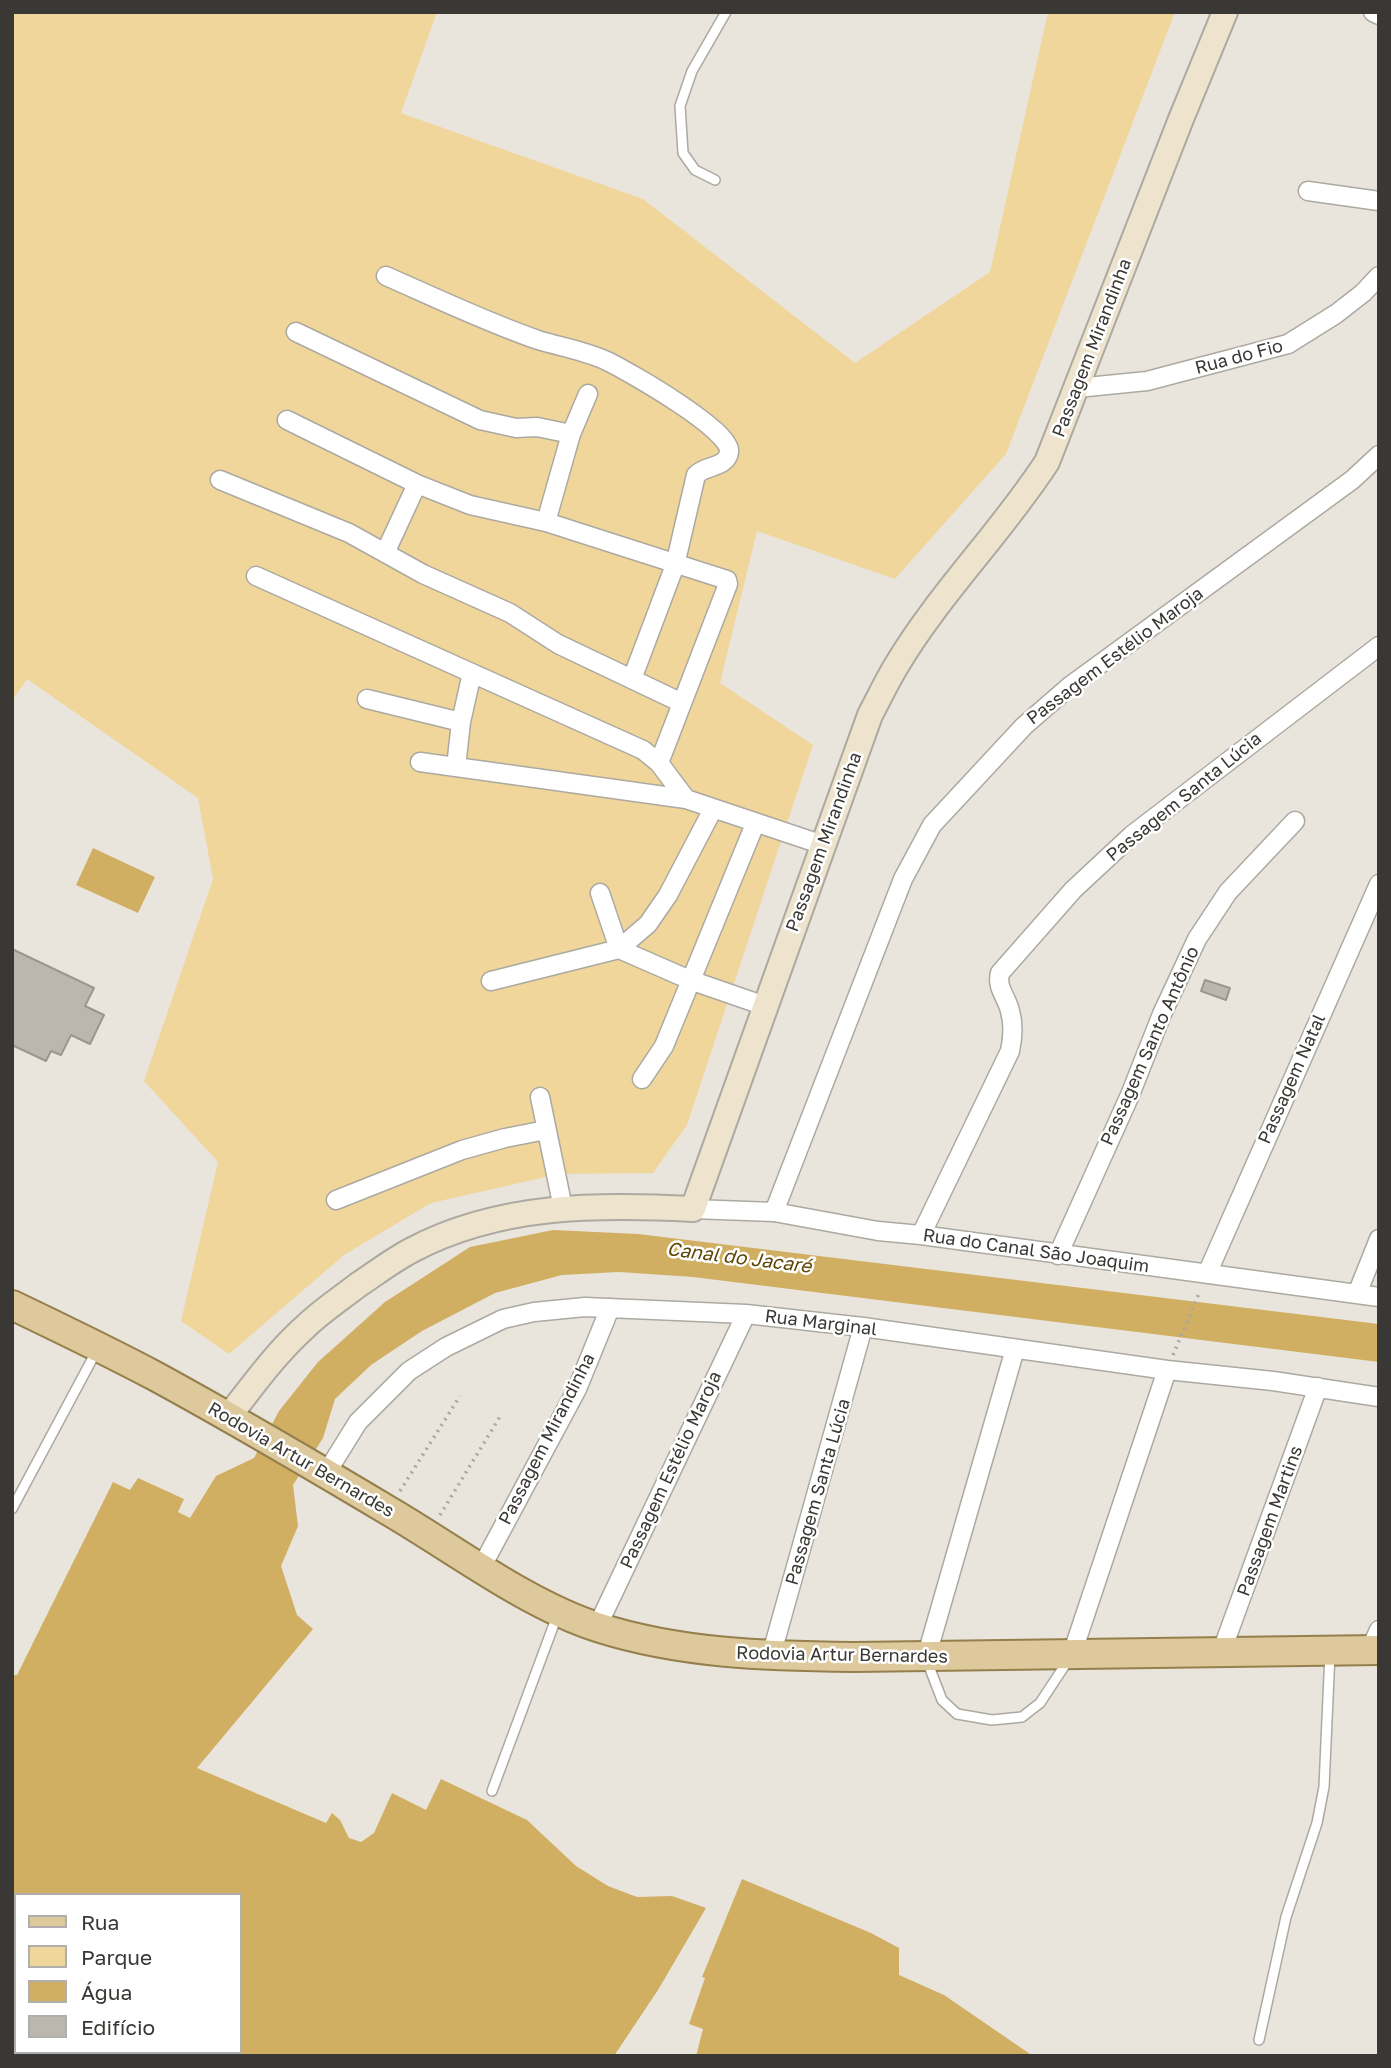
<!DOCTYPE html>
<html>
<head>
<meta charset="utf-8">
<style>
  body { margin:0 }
  #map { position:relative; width:1391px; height:2068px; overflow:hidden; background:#e9e5dd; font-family:"Golos Text",sans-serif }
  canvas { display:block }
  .frame { position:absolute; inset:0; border:14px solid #393834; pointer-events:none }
  .legend { position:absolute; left:14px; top:1893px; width:228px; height:161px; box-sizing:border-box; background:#fff; border:2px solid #b0afae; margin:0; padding:9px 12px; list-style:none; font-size:21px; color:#393834 }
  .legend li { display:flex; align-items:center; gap:14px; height:35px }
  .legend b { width:35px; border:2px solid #b0afae }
</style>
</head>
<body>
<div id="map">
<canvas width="1391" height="2068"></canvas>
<div class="frame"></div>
<ul class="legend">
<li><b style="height:9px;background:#ddc99b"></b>Rua</li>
<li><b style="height:19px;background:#f0d69a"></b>Parque</li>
<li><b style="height:19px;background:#d1af62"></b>Água</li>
<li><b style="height:19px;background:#bbb7af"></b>Edifício</li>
</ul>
</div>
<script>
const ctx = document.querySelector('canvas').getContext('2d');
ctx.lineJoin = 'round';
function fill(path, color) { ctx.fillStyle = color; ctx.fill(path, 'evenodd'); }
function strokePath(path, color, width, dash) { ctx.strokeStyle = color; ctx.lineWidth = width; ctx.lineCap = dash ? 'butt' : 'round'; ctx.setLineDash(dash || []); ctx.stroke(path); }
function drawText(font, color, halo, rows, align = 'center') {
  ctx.font = font + ' "Golos Text",sans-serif'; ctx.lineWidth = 5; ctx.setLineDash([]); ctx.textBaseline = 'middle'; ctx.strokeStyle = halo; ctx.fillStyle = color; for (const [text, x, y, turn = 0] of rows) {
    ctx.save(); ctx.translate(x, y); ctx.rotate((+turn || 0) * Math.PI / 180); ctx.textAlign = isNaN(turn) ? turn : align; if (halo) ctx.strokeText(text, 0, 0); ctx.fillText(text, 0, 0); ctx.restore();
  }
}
const green = new Path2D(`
  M12 12H437L401 113 643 199 855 363 990 272 1048 12H1175L1006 454 895 579 757 531 720 683 813 745 687 1125 653 1173 559 1174 431 1203 344 1255 229 1354 181 1321 218 1162 144 1081 213 879 198 798 27 679 12 701Z`);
const water = new Path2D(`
  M93 848 155 877 138 913 76 885Z
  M553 1230 638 1234 1379 1324V1362L693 1277 619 1272 562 1275 495 1293 422 1331 371 1365 335 1399 323 1438 293 1485 298 1526 281 1566 297 1615 313 1629 197 1768 326 1823 332 1813 340 1820 349 1838 361 1842 374 1833 392 1793 426 1810 441 1779 527 1820 576 1866 608 1886 637 1897 672 1896 706 1908 658 1990 614 2056H12V1675H17L113 1482 130 1490 138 1478 184 1499 178 1512 190 1518 216 1476 254 1458 279 1411 318 1362 385 1302 470 1247ZM16 1895H240V2052H16Z
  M742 1879 871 1933 899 1948V1975L944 1995 1033 2056H696L703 2029 689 2024 705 1978 702 1977Z`);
const building = new Path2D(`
  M12 949 94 988 85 1006 104 1015 90 1044 71 1035 61 1055 51 1051 46 1061 12 1045Z
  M1205 980 1230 988 1226 1000 1201 991Z`);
const path = new Path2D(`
  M1173 1355 1200 1291
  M400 1491 460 1396
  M440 1515 501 1415`);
const lane = new Path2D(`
  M715 180 695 170 683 153 680 106 692 71 726 12
  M12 1509 97 1350
  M927 1661 942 1700 957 1714 992 1720 1022 1717 1040 1703 1069 1659
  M492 1791 557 1616
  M1259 2040 1286 1917 1317 1823 1324 1787 1330 1653`);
const street = new Path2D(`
  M1373 12 1379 15
  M1308 191 1379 201
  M386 276C436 298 486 322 538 340 561 347 587 351 609 362 629 372 733 431 729 452 727 468 705 465 696 475L675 565 632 679
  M296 332 480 420 516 428 537 427 571 434
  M1077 388 1147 381 1288 344 1336 314 1363 293 1379 276
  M287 420 417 484 470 505 546 522 727 580 728 584 659 763
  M220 480 349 533 423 574 510 613 558 644 682 703
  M546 522 571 434 588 394
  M385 553 417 484
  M256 576 643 750 659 763 686 799
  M367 699 461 722
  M420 762 686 799 823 845
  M456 767 461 722 472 673
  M600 893 619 949 648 924 668 895 713 809
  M491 981 619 949 690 980 765 1006
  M642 1079 664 1046 755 824
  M540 1097 563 1208
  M336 1200 462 1150 505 1138 546 1130
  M693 1209 774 1212 878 1231 921 1235 1379 1297
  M774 1212 903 879 932 825 1024 726 1070 686 1352 480 1379 455
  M921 1235 1010 1051C1013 1037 1014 1025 1010 1011 1007 997 996 988 1000 973L1073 890 1132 835 1379 646
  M1058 1255 1130 1095 1162 1014 1197 939 1228 892 1295 821
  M1207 1274 1379 884
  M1357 1294 1379 1239
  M325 1475 358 1422 409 1371 446 1347 503 1319 534 1312 585 1307 746 1314 863 1327 1167 1370 1273 1381 1379 1397
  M481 1568 577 1389 610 1308
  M597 1627 746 1314
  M1370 1650 1379 1630
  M1221 1653 1318 1387
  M1072 1654 1167 1370
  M771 1656 863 1327
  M926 1658 1015 1349`);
const secondary = new Path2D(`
  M228 1417C252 1387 275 1354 304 1328 320 1312 340 1299 358 1285 376 1273 393 1260 412 1250 499 1204 597 1204 693 1209L870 715C878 700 886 683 895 668 937 596 1001 533 1047 462L1181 119 1225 12`);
const primary = new Path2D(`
  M12 1305C60 1328 108 1351 155 1376 234 1419 312 1465 389 1511 454 1549 526 1604 597 1627 681 1654 768 1656 854 1657L1379 1650`);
const streetNames = [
  ["Passagem Mirandinha",1092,348,-69],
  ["Rua do Fio",1239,357,-15],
  ["Passagem Estélio Maroja",1115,656,-37],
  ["Passagem Santa Lúcia",1184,797,-39],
  ["Passagem Mirandinha",824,842,-70],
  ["Passagem Santo Antônio",1150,1046,-66],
  ["Passagem Natal",1292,1079,-66],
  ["Rua do Canal São Joaquim",1036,1251,8],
  ["Rua Marginal",821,1323,7],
  ["Passagem Mirandinha",547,1439,-63],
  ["Rodovia Artur Bernardes",301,1460,30],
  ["Passagem Estélio Maroja",671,1470,-65],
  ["Passagem Santa Lúcia",818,1492,-74],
  ["Passagem Martins",1270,1521,-70],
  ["Rodovia Artur Bernardes",842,1655,1]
];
const waterNames = [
  ["Canal do Jacaré",739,1258,7]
];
fill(green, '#f0d69a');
fill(water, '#d1af62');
fill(building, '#bbb7af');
strokePath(building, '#9b978f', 2);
strokePath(lane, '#aca9a1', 12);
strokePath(street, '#aca9a1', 21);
strokePath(secondary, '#aca9a1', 28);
strokePath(primary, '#957f4c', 32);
strokePath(path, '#a9a6a0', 3.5, [2, 5]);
strokePath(lane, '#fff', 9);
strokePath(street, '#fff', 18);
strokePath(secondary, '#eee4cd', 24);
strokePath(primary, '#ddc99b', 28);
drawText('18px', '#393834', '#fff', streetNames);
drawText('italic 19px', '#5d4606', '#fff', waterNames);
</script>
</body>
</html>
